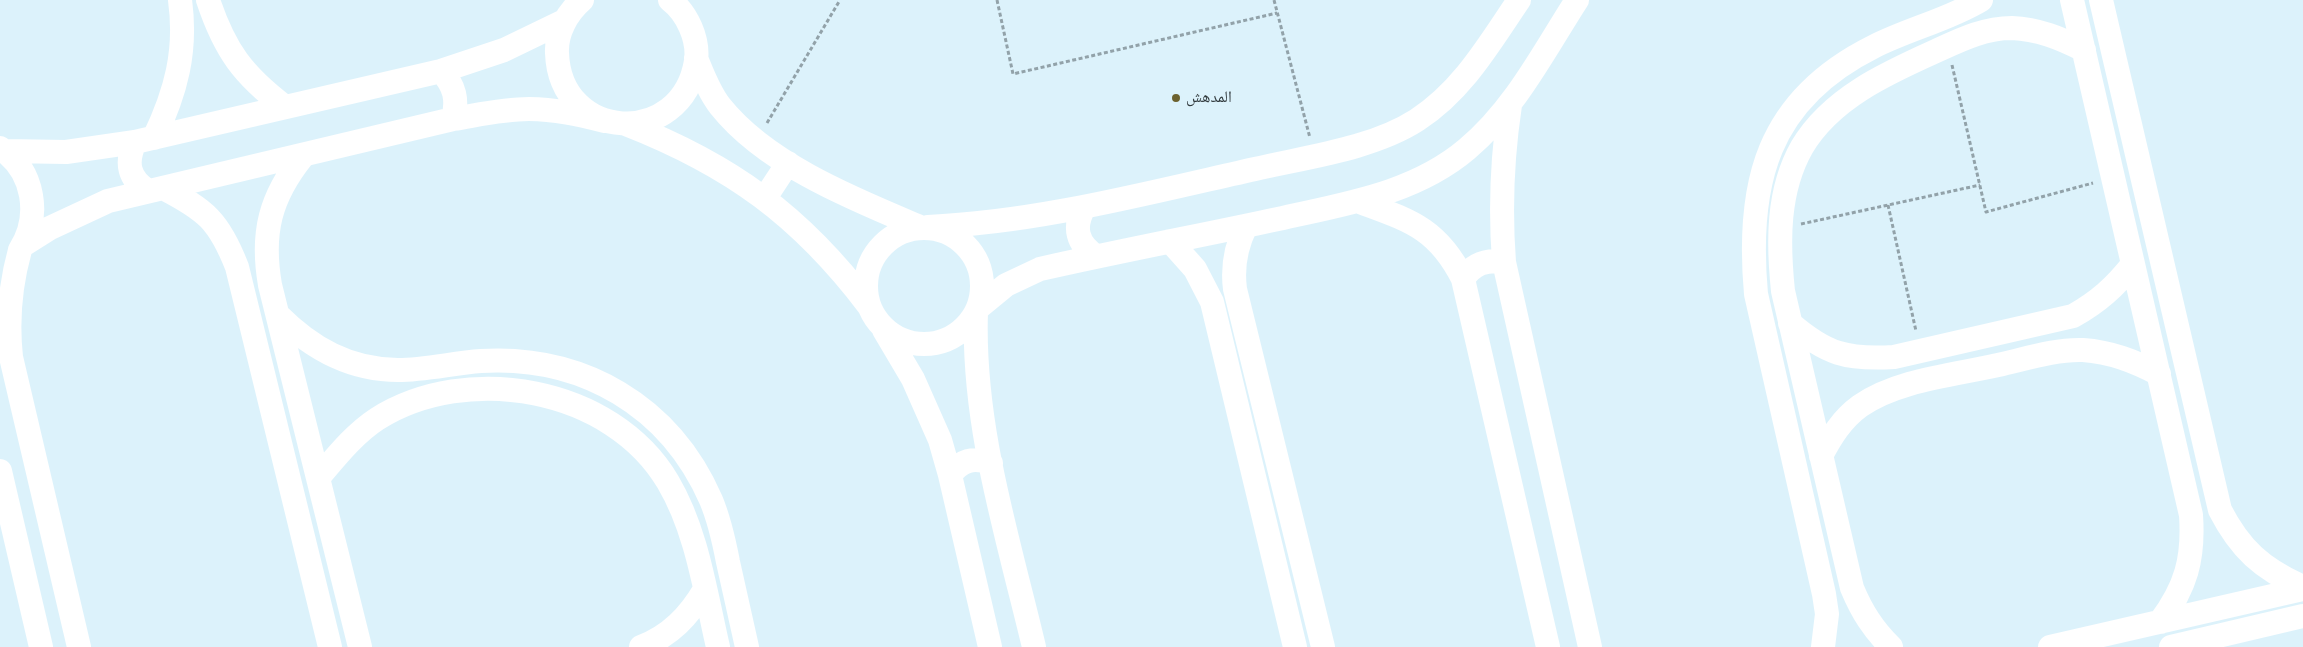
<!DOCTYPE html>
<html>
<head>
<meta charset="utf-8">
<style>
  body { margin:0 }
  canvas { display:block; background:#dcf2fb }
</style>
</head>
<body>
<canvas width="2303" height="647"></canvas>
<script>
const ctx = document.querySelector('canvas').getContext('2d');
ctx.lineJoin = 'round';
function strokePath(path, color, width, dash) { ctx.strokeStyle = color; ctx.lineWidth = width; ctx.lineCap = dash ? 'butt' : 'round'; ctx.setLineDash(dash || []); ctx.stroke(path); }
function drawText(font, color, halo, rows, align = 'center') {
  ctx.font = font + ' "Sofia Sans Condensed","Noto Naskh Arabic",sans-serif'; ctx.lineWidth = 5; ctx.setLineDash([]); ctx.textBaseline = 'middle'; ctx.strokeStyle = halo; ctx.fillStyle = color; for (const [text, x, y, turn = 0] of rows) {
    ctx.save(); ctx.translate(x, y); ctx.rotate((+turn || 0) * Math.PI / 180); ctx.textAlign = isNaN(turn) ? turn : align; if (halo) ctx.strokeText(text, 0, 0); ctx.fillText(text, 0, 0); ctx.restore();
  }
}
const path = new Path2D(`
  M997 0 1013 74 1277 13
  M1274 0 1310 138
  M1952 65 1986 212 2093 183
  M767 123 840 0
  M1888 205 1916 331
  M1801 224 1980 185`);
const minor = new Path2D(`
  M208 0C225 51 243 75 285 107
  M582 0C567 13 556 33 557 53 560 142 682 149 696 61 699 39 687 13 670 0
  M2072 0 2191 515C2194 559 2186 587 2160 622
  M2101 0 2220 510C2240 549 2262 569 2303 587
  M696 58C703 75 709 92 720 106 766 164 853 199 920 227
  M441 71C455 86 458 100 453 119
  M1510 105C1502 158 1500 209 1504 262L1590 647
  M626 124C731 165 801 216 869 306
  M154 138C176 92 187 51 180 0
  M135 142C125 163 129 179 148 191
  M0 148C35 171 41 217 20 250
  M5 151 66 152 135 142 441 71 504 50 564 21
  M303 156C270 197 261 233 270 285L360 647
  M163 188C206 210 219 221 237 267L330 647
  M765 198 788 163
  M1357 201C1408 220 1437 227 1463 279L1548 647
  M1084 208C1073 227 1077 244 1096 256
  M1246 226C1236 246 1232 266 1235 289L1323 647
  M928 227C1039 222 1147 193 1255 169 1306 157 1372 149 1417 120 1463 90 1489 44 1519 0
  M866 286a58 58 0 1 1 116 0a58 58 0 1 1-116 0Z
  M1170 241 1195 269 1212 302 1295 647
  M23 245 50 228 108 201 453 119C478 115 503 109 529 109 555 109 580 115 605 121
  M20 250C10 286 7 320 11 357L79 647
  M1463 279C1473 264 1486 259 1504 262
  M978 308 1006 285 1040 269C1119 251 1199 236 1278 219 1344 204 1414 194 1467 149 1515 109 1544 51 1577 0
  M976 312C972 426 1008 537 1034 647
  M278 315C311 348 349 370 398 370 425 370 453 363 481 361 583 355 670 406 711 500 719 519 724 541 728 562 734 590 741 619 747 647
  M1790 323C1826 354 1847 360 1894 357L2073 316C2098 302 2115 287 2133 264
  M884 330 913 379 940 440 950 475 990 647
  M1821 456C1831 437 1842 419 1860 406 1897 380 1954 375 1998 365 2025 359 2055 349 2083 350 2111 352 2134 361 2159 374
  M0 471 41 647
  M950 475C961 460 973 457 991 463
  M318 478C336 457 354 434 377 419 467 362 612 387 668 482 697 531 705 591 718 647
  M641 647C670 636 689 616 705 589
  M1823 647 1827 614 1824 594 1756 294C1746 183 1767 100 1873 47 1908 29 1948 20 1981 0
  M1891 647C1873 629 1862 612 1852 588L1783 291C1778 243 1777 191 1802 147 1831 98 1887 73 1936 51 1960 40 1984 28 2012 28 2038 29 2060 38 2084 50
  M2050 647 2303 589
  M2171 647 2303 616`);
const markers = [
  [1176,98,5,"#6b612e"]
];
const poiNames = [
  ["المدهش",1186,98]
];
strokePath(path, '#92a2a9', 3, [4, 2.5]);
strokePath(minor, '#fff', 24);
for (const [x, y, r, color] of markers) { const dot = new Path2D(); dot.arc(x, y, r, 0, 2 * Math.PI); ctx.fillStyle = color; ctx.fill(dot); strokePath(dot, '#dcf2fb', 2); }
drawText('16px', '#313a3d', '#dcf2fb', poiNames, 'left');
</script>
</body>
</html>
